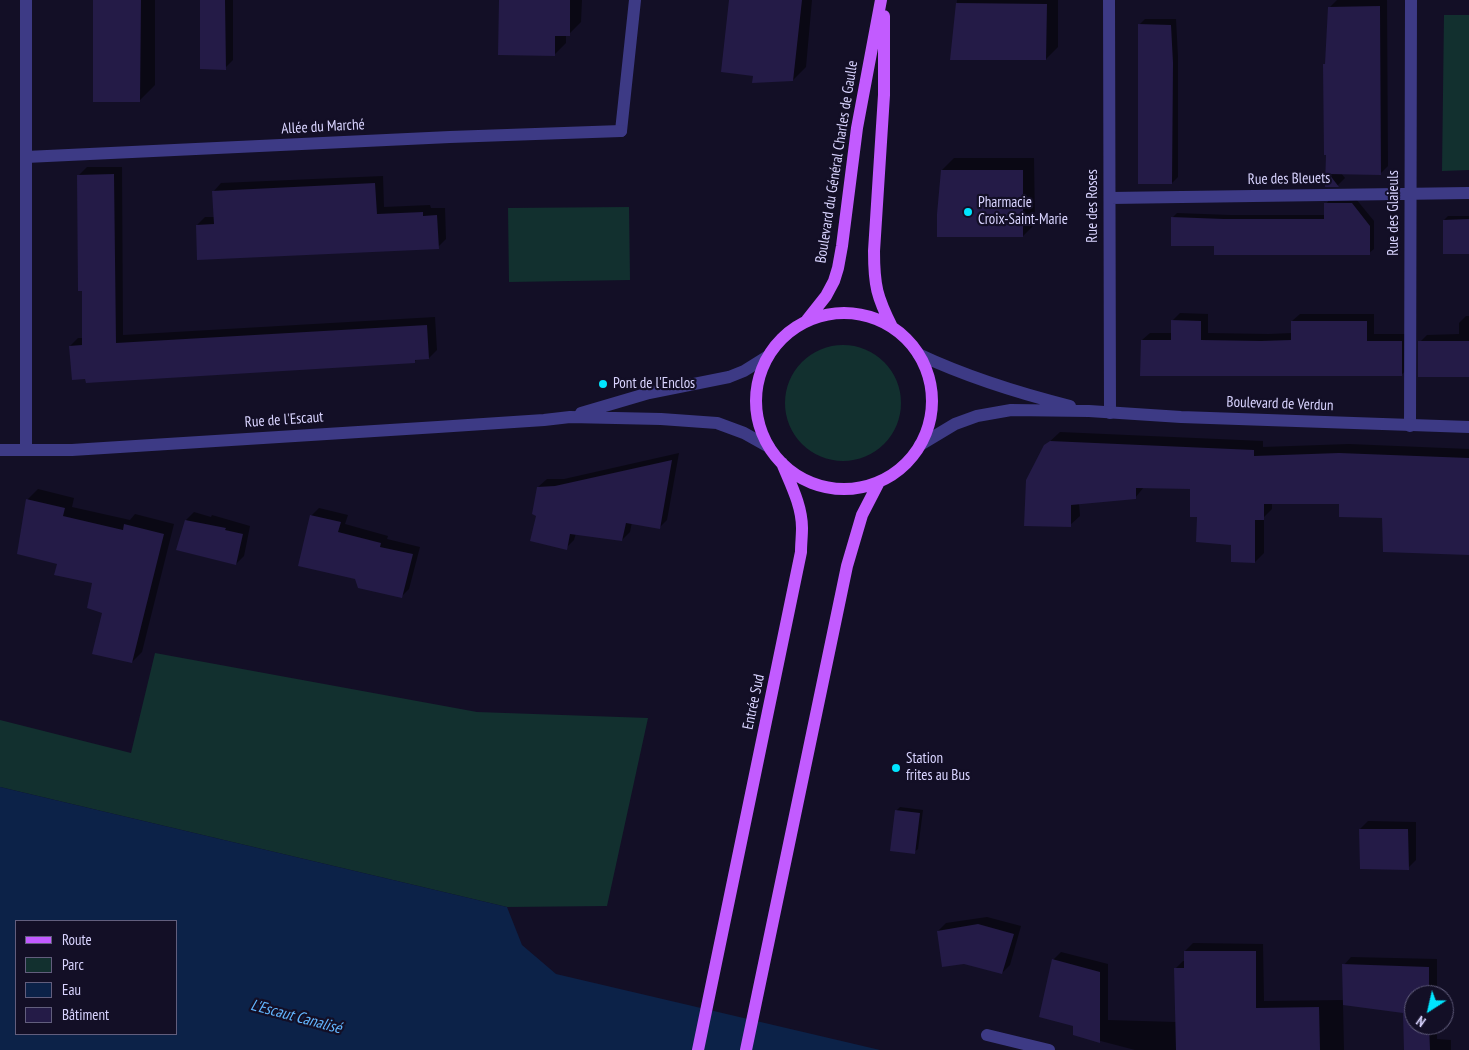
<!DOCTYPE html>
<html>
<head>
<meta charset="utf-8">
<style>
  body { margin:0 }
  #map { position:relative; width:1469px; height:1050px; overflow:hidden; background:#130f26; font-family:"PT Sans Narrow",sans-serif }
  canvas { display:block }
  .legend { position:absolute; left:15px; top:920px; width:162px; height:115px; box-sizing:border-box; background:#130f26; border:1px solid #625e7d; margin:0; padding:6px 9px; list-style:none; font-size:15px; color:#d9d4ff }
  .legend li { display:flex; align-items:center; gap:10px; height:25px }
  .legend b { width:25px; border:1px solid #625e7d }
  .north { position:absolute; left:1404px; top:985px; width:50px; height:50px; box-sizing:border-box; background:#130f26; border:1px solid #625e7d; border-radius:50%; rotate:215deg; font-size:14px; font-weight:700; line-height:20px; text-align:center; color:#d9d4ff }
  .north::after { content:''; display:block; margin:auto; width:18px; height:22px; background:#00e5ff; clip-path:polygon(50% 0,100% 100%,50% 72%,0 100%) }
</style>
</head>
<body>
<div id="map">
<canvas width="1469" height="1050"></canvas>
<ul class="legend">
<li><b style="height:6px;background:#c25bff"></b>Route</li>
<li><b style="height:14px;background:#12302f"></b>Parc</li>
<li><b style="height:14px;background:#0c2248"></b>Eau</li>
<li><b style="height:14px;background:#241b47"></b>Bâtiment</li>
</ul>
<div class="north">N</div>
</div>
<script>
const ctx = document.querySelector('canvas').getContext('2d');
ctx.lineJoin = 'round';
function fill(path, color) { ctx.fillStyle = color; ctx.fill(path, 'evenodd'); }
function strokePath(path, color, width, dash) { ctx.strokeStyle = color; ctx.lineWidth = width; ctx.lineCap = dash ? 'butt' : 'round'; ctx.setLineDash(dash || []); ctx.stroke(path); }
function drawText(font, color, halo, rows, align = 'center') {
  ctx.font = font + ' "PT Sans Narrow",sans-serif'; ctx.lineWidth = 4.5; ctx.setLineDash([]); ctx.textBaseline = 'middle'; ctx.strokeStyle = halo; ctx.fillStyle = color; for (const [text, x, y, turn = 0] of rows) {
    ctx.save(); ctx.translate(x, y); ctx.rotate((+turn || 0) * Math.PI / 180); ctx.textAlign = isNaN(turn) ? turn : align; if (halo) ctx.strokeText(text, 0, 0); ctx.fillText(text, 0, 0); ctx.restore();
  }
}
const green = new Path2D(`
  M1444 15H1469V170L1442 171Z
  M629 207 630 280 509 282 508 208Z
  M785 403a58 58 0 1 1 116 0a58 58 0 1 1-116 0Z
  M155 653 477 712 648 718 607 906 507 907 0 787V720L131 753Z`);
const water = new Path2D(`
  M0 787 507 907 522 945 556 974 880 1050H0ZM16 921H176V1034H16Z`);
const shadow = new Path2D(`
  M94 0H155V85L140 100Z
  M201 0H233V60L225 68Z
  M500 0H582L581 22 569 34H566V43L554 55Z
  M730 0H812L806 67 793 80 754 75Z
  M957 0H1058V47L1046 59 952 58Z
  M1337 0H1387L1388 166 1380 174 1341 173 1345 178 1338 185 1326 186 1327 154 1325 64 1327 62 1329 8Z
  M1145 19H1176L1178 57V177L1172 183 1139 25Z
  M954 158H1034L1035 224 1023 236 942 170Z
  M87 167H122L123 335 435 317 437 350 429 358H418L414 362 70 346 78 338H83V289L79 175Z
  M383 176 384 207 430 205 431 208H445L446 239 438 247 197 225 205 217H215L214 191 221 183Z
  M1330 199H1356L1374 221V249L1369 253 1172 218 1177 213 1230 215H1325L1326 204Z
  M1448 216H1469V253L1444 220Z
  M1180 313 1208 314V333L1269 334 1292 333V321L1300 314H1374V334H1409V368L1401 375 1142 340 1150 333H1172V321Z
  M1466 316H1469V375L1420 342 1427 335 1459 334V323Z
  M1060 432 1263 441V447L1349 444 1469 449V553L1384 516 1340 503H1272V509L1264 517V553L1255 562 1198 516 1192 488 1144 487 1135 498 1079 503 1080 516 1070 525 1045 446Z
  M679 453 667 520 659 528 632 522 630 532 622 540 576 533 574 540 566 548 538 515V487L547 479H564Z
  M38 489 74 498 72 507 130 520 135 514 174 524 142 652 132 662 104 612 94 582 58 563 18 553 28 499Z
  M319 508 348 515 345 524 388 536 387 539 420 547 409 589 401 597 311 516Z
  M194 512 211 517 212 515 250 526 244 556 236 564 186 520Z
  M900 807 923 810 918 849 914 852 896 811Z
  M1368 821 1416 822V860L1408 868 1360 829Z
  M987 917 1021 926 1010 965 1002 973 938 931 946 923Z
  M1193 943 1263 944 1264 1001 1344 1000V965L1351 957 1437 959V995H1414V1025H1437V1039L1451 1040V1050H1405L1404 1012 1343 1004 1344 1050H1135L1074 1034 1075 1025 1053 960 1061 952 1108 964V1020L1176 1022 1175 969 1183 961H1185V951Z`);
const building = new Path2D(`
  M93 0H141L140 102H93Z
  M200 0H225L226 70 200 69Z
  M499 0H570V36H555V56L498 55Z
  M729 0H802L793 81 752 83 753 76 721 72Z
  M956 3 1047 4 1046 60H950Z
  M1380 6 1381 175 1329 174 1339 187H1325L1326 155H1324L1323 64H1325L1328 7Z
  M1138 24 1171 25 1173 63 1172 184H1138Z
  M941 170H1023V237H937V214Z
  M114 174 116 343 427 325 429 359 415 360V363L86 383 85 379 72 380 69 346 82 345V291H78L77 175Z
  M375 183 377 214 423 212V216L437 215 439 249 197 260 196 225 214 224 212 191Z
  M1324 203H1352L1370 226V255H1214V246H1171V217L1224 219H1324Z
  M1469 219V254H1443V220Z
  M1171 320 1201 321V340L1261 341 1291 340V321H1367V341H1402V376H1140L1141 340H1171Z
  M1418 341H1469V377H1418Z
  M1050 441 1254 450V456L1339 453 1469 458V555L1383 552 1382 518 1339 517V504H1264V520H1255V563L1231 562V545L1196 542 1197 517H1190V489L1136 488V499L1071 505V527L1024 526 1026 480 1044 445Z
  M672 460 660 529 626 523 622 541 570 534 567 550 530 541 536 516 532 514 537 487 555 486Z
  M26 499 65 508 63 516 123 530 124 524 164 534 132 663 92 654 102 613 87 608 92 583 54 575 57 564 17 554Z
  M310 515 341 522 338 532 381 543 380 547 413 554 402 598 358 588 355 579 298 566Z
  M185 520 226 528 225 530 243 534 236 565 176 550Z
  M895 810 920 813 915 854 890 851Z
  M1359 829H1408L1409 870 1360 869Z
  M978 924 1014 934 1002 974 964 964 942 967 937 931Z
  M1184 951H1256V1008L1319 1007 1320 1050H1176L1174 968H1184Z
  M1052 959 1100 972V1043L1073 1035V1026L1039 1017Z
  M1342 964 1429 967V995H1414V1025H1429L1430 1050H1404L1403 1013 1343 1005Z`);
const service = new Path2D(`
  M621 131 635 0`);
const minor = new Path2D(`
  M1109 0 1110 413
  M26 157 450 137 621 131
  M1110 198 1469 193
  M581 413 649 393 729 377 744 371 768 356
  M1410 426 1411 0
  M0 450H72L438 427 544 420 570 417 661 419 717 423 744 433 769 447
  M26 450V0
  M987 1035 1049 1050`);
const tertiary = new Path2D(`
  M918 354C967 377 1018 393 1070 406
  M920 445 955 424 977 416 1011 410 1089 411 1181 417 1469 427`);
const primary = new Path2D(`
  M884 16V95L874 251C874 286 877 297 892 327
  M756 401a88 88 0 1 1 176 0a88 88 0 1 1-176 0Z
  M807 320 826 296 834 281 838 268 842 246 857 128 881 0
  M698 1050 801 552C801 544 802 536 802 528 802 505 790 483 782 463
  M746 1050 847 566 862 515 879 482`);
const markers = [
  [968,212,5,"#00e5ff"],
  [603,384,5,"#00e5ff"],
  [896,768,5,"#00e5ff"]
];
const streetNames = [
  ["Allée du Marché",323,127,-3],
  ["Boulevard du Général Charles de Gaulle",837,162,-81],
  ["Rue des Bleuets",1289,179,-1],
  ["Rue des Roses",1093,206,-90],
  ["Rue des Glaieuls",1394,213,-90],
  ["Boulevard de Verdun",1280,404,2],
  ["Rue de l'Escaut",284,420,-4],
  ["Entrée Sud",754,702,-78]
];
const poiNames = [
  ["Pharmacie",978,203],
  ["Croix-Saint-Marie",978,220],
  ["Pont de l'Enclos",613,384],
  ["Station",906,759],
  ["frites au Bus",906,776]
];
const waterNames = [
  ["L'Escaut Canalisé",296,1017,15]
];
fill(green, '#12302f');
fill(water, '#0c2248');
fill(shadow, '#0007');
fill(building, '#241b47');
strokePath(service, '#3d3a85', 12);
strokePath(minor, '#3d3a85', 12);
strokePath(tertiary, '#3d3a85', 12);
strokePath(primary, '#c25bff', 12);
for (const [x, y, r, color] of markers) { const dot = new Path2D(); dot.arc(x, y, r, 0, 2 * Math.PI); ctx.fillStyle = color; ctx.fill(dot); strokePath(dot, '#130f26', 2); }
drawText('15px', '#d9d4ff', '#130f26', streetNames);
drawText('15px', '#d9d4ff', '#130f26', poiNames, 'left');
drawText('italic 16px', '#62b6ff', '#130f26', waterNames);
</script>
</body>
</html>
